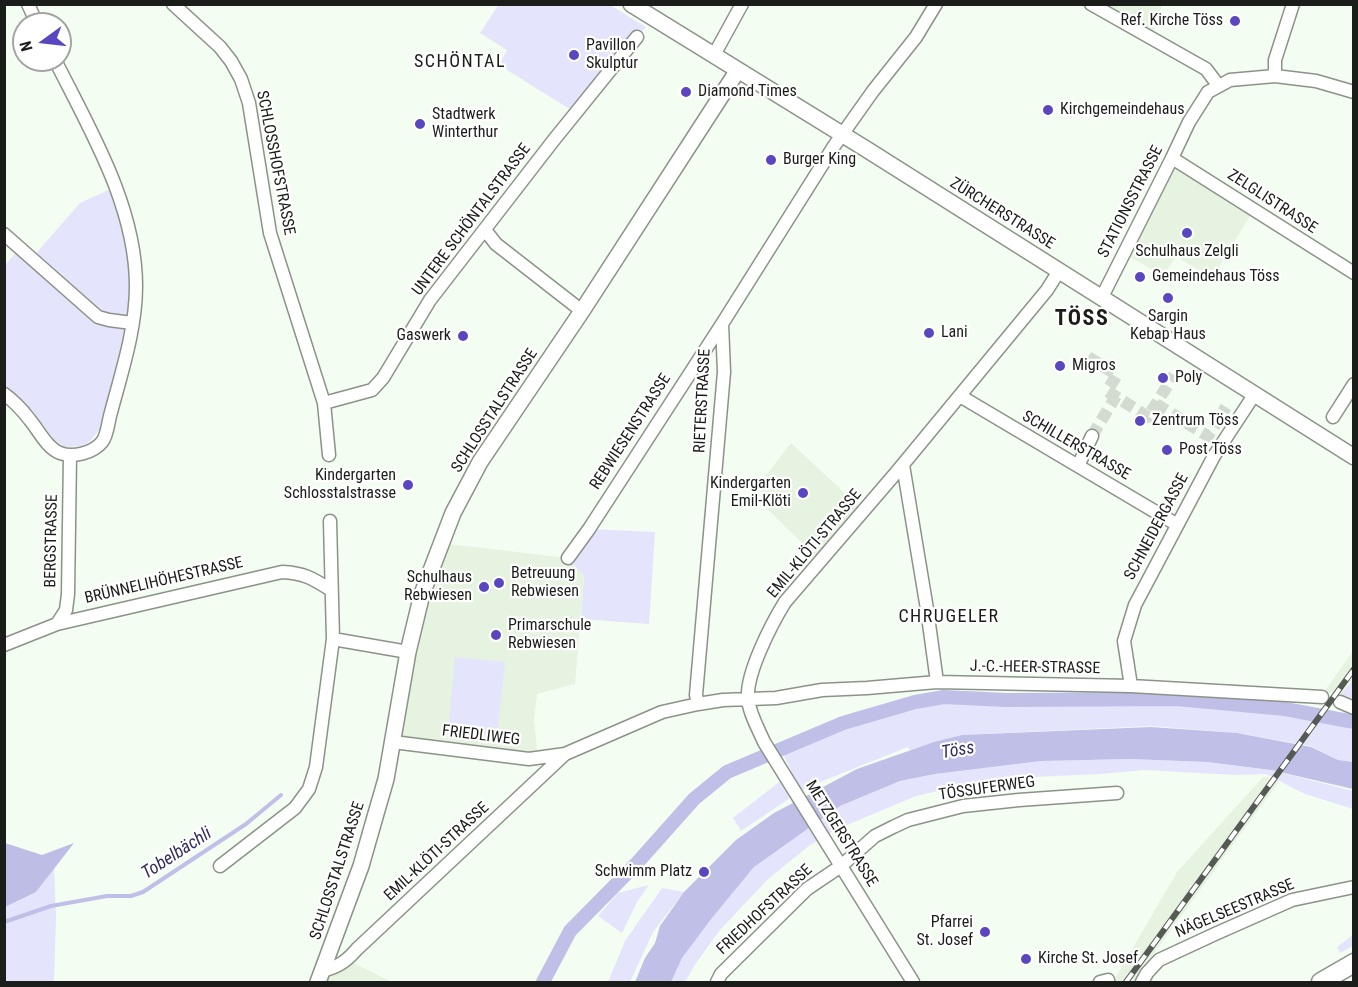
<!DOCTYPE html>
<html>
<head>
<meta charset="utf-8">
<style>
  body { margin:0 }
  #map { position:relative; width:1358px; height:987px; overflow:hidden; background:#f4fdf1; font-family:"Roboto Condensed",sans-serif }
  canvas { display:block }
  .frame { position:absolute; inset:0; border:6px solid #1a1d19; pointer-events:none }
  .north { position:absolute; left:12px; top:12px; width:60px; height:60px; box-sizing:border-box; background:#fff; border:2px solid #a3a5a3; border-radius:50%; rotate:255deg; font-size:16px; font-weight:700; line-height:24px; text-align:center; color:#1a1d19 }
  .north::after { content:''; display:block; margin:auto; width:21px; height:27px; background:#5a47c0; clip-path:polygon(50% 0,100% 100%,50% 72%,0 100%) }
</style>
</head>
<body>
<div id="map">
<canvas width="1358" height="987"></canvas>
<div class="frame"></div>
<div class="north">N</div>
</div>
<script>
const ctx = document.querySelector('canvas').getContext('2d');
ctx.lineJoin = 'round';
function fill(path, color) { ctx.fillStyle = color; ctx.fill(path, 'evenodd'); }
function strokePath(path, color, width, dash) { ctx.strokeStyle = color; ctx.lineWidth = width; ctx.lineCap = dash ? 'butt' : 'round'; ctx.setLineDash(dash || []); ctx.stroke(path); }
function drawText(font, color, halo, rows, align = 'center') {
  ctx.font = font + ' "Roboto Condensed",sans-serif'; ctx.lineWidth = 4.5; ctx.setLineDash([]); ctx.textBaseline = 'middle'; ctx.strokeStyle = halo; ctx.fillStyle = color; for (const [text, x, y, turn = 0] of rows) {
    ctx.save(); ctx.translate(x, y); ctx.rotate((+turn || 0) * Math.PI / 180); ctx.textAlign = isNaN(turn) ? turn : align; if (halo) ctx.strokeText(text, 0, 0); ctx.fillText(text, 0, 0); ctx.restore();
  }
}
const built = new Path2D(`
  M1091 5H1162L1152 39Z
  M1172 158 1254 209 1212 279 1176 256 1163 276 1124 253Z
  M791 443 864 511 821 561 761 503V482Z
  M440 543 568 558 584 576 575 684 537 694 534 720 538 758 393 742Z
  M1353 651V681H1351L1340 694 1324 692Z
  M1263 777 1278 778 1280 780 1133 982H1113L1177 872Z
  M347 960 392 982H318Z`);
const green = new Path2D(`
  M499 4 610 5 646 27 576 113 499 65 507 50 480 33Z
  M117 186 133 254 132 323 100 429 90 441 83 446 65 447 54 441 33 411 5 387V265L20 248 32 258 80 203Z
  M589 529 655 532 649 624 581 619 584 576 568 558Z
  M455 657 505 662 497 737 448 732Z
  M1353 680V703L1339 696Z
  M960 702 1051 705 1177 702 1314 715 1353 730V762L1338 760 1310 746 1237 733 1152 726 962 735 910 750 908 747 805 788 741 831 733 818 792 772 783 754 838 731 917 706Z
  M1130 759 1207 762 1271 770 1353 791V809L1305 794 1266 774 1235 775 1144 770 1100 774 989 779 916 796 835 830 810 845 768 879 720 930 696 963 685 982H671L682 958 712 918 754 867 840 806 900 781 935 774 1041 761Z
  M54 868 56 917 54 982H5V907L36 892Z
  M649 885 637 902 622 933 598 916 618 893Z
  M662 888 684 892 653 932 630 982H608L625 941Z
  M1353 935V946L1340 953 1337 947Z`);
const forest = new Path2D(`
  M5 843 42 855 74 843 36 892 5 907Z`);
const water = new Path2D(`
  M1151 727 1237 733 1311 747 1338 760 1353 762V789L1271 770 1207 762 1130 759 1041 761 935 774 900 781 840 806 754 867 712 918 682 958 671 982H635L645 958 655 943 660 926 684 892 736 840 774 813 857 769 934 742 962 735Z`);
const stream = new Path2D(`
  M4 922 51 906 107 896H131L143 892 246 824 281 795`);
const canal = new Path2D(`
  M543 982 570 931 637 863 694 799 727 772 843 723 915 702 944 697 1006 700 1177 699 1285 709 1354 722`);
const minorTunnel = new Path2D(`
  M1088 357 1117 375 1107 391 1148 417 1174 375
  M1156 404 1208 436 1226 407
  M1092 436 1116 396`);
const minor = new Path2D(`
  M28 4 37 24
  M173 4 220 47 231 61 241 79 249 103 270 233 324 403 329 455
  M1091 4 1206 69 1218 85
  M714 55 742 4
  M1275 76 1316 81 1354 92
  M1172 158 1354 273
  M485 230 496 244 582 311
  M4 234 98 317 109 320 132 323
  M1102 297 1172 158 1189 122 1208 92 1230 80 1275 76V60L1293 4
  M4 394C14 401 23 411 30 420 39 431 47 448 60 453 73 458 93 453 102 442 107 436 108 424 110 416 121 374 136 330 136 286 136 206 90 130 55 60
  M960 396 1176 524
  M324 403 372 390 383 378 430 300 553 141 637 37
  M1333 417 1354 384
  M903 465 927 609 937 682
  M1078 466 1092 436
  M330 521 333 639 408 652
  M568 558 589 529 722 324 834 146 873 91 916 37 936 4
  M57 624 66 610 68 594 70 456
  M4 645 57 624 282 572C304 573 312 578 331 590
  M1131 686 1124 641 1135 605 1214 456 1254 395
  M1340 702 1354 708
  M698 704 696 695 724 372 722 324
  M393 742 529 759 565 754
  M220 866 295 808 309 789 316 767 333 639
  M322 971C338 967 347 961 357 949L565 754 662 712 698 704 723 700 776 698 822 690 867 688 937 682 1131 686 1322 697
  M717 982 721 974 807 889 841 866 875 836 893 827 908 820 963 806 1019 800 1117 793
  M913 982 764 742C758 728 749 713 748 698 746 673 772 623 785 602L895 474 1047 290 1059 271
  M1100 982 1108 980
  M1142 982 1147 973 1159 960 1215 934 1292 900 1354 887`);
const major = new Path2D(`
  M631 4 866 149 1354 457
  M318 982 361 866 375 817 386 779 408 652 422 594 453 513 480 462 582 311 738 70`);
const highway = new Path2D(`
  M1321 982 1354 963`);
const rail = new Path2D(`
  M1126 982 1354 669`);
const markers = [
  [1235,21,6,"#5a47c0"],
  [574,55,6,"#5a47c0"],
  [686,92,6,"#5a47c0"],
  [1048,110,6,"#5a47c0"],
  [420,124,6,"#5a47c0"],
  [771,160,6,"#5a47c0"],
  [1187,233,6,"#5a47c0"],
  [1140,277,6,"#5a47c0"],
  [1168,298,6,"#5a47c0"],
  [929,333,6,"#5a47c0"],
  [463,336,6,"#5a47c0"],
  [1060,366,6,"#5a47c0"],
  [1163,378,6,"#5a47c0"],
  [1140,421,6,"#5a47c0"],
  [1167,450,6,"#5a47c0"],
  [408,485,6,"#5a47c0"],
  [803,493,6,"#5a47c0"],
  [499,583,6,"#5a47c0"],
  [484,587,6,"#5a47c0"],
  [496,635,6,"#5a47c0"],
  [704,872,6,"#5a47c0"],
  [985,932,6,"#5a47c0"],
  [1026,959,6,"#5a47c0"]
];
const poiNames = [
  ["Ref. Kirche Töss",1223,21,"right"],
  ["Pavillon",586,46],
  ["Skulptur",586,64],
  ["Diamond Times",698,92],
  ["Kirchgemeindehaus",1060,110],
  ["Stadtwerk",432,115],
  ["Winterthur",432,133],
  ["Burger King",783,160],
  ["Schulhaus Zelgli",1187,252,"center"],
  ["Gemeindehaus Töss",1152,277],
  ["Sargin",1168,317,"center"],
  ["Kebap Haus",1168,335,"center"],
  ["Lani",941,333],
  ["Gaswerk",451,336,"right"],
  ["Migros",1072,366],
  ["Poly",1175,378],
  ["Zentrum Töss",1152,421],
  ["Post Töss",1179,450],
  ["Kindergarten",396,476,"right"],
  ["Schlosstalstrasse",396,494,"right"],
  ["Kindergarten",791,484,"right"],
  ["Emil-Klöti",791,502,"right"],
  ["Betreuung",511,574],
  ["Rebwiesen",511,592],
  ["Schulhaus",472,578,"right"],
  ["Rebwiesen",472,596,"right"],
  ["Primarschule",508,626],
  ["Rebwiesen",508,644],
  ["Schwimm Platz",692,872,"right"],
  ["Pfarrei",973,923,"right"],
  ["St. Josef",973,941,"right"],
  ["Kirche St. Josef",1038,959]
];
const streetNames = [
  ["SCHLOSSHOFSTRASSE",275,163,79],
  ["STATIONSSTRASSE",1131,202,-63],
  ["ZELGLISTRASSE",1272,202,33],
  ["ZÜRCHERSTRASSE",1002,214,32],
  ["UNTERE SCHÖNTALSTRASSE",472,220,-53],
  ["RIETERSTRASSE",703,401,-87],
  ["SCHLOSSTALSTRASSE",495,411,-57],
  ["REBWIESENSTRASSE",631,432,-57],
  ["SCHILLERSTRASSE",1076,446,30],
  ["SCHNEIDERGASSE",1157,527,-62],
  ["BERGSTRASSE",52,541,-89],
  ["EMIL-KLÖTI-STRASSE",815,544,-50],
  ["BRÜNNELIHÖHESTRASSE",164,581,-13],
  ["J.-C.-HEER-STRASSE",1035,668,1],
  ["FRIEDLIWEG",481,736,7],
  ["TÖSSUFERWEG",987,789,-8],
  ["METZGERSTRASSE",841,834,58],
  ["EMIL-KLÖTI-STRASSE",437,852,-43],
  ["SCHLOSSTALSTRASSE",338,871,-72],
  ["NÄGELSEESTRASSE",1235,909,-23],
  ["FRIEDHOFSTRASSE",765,910,-43]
];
const neighbourhoodNames = [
  ["SCHÖNTAL",460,62],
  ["CHRUGELER",949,617]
];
const waterNames = [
  ["Töss",958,751,-10],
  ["Tobelbächli",177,854,-33]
];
const districtNames = [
  ["TÖSS",1082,319]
];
fill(built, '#e5f3e0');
fill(green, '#e4e5fc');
fill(forest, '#bdbde5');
fill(water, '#bfbfe8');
strokePath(stream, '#bfbfe8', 4);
strokePath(canal, '#bfbfe8', 14);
strokePath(minorTunnel, '#d3dbd1', 12, [12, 6]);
strokePath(minor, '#8b9388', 15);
strokePath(major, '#8b9388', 18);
strokePath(highway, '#8b9388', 21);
strokePath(minor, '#fff', 12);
strokePath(major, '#fff', 15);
strokePath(highway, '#fff', 18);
strokePath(rail, '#555a54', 6);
strokePath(rail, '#fff', 4, [11]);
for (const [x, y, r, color] of markers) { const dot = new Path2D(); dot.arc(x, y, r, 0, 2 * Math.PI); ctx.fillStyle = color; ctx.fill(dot); strokePath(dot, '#fff', 2); }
drawText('16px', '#1a1d19', '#fff', poiNames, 'left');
drawText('16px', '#1a1d19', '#fff', streetNames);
ctx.letterSpacing = '1.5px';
drawText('18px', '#1a1d19', '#fff', neighbourhoodNames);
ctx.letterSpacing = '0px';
drawText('italic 18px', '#312c5e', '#fff', waterNames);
ctx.letterSpacing = '1.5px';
drawText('bold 22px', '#1a1d19', '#fff', districtNames);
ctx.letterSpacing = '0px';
</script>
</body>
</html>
